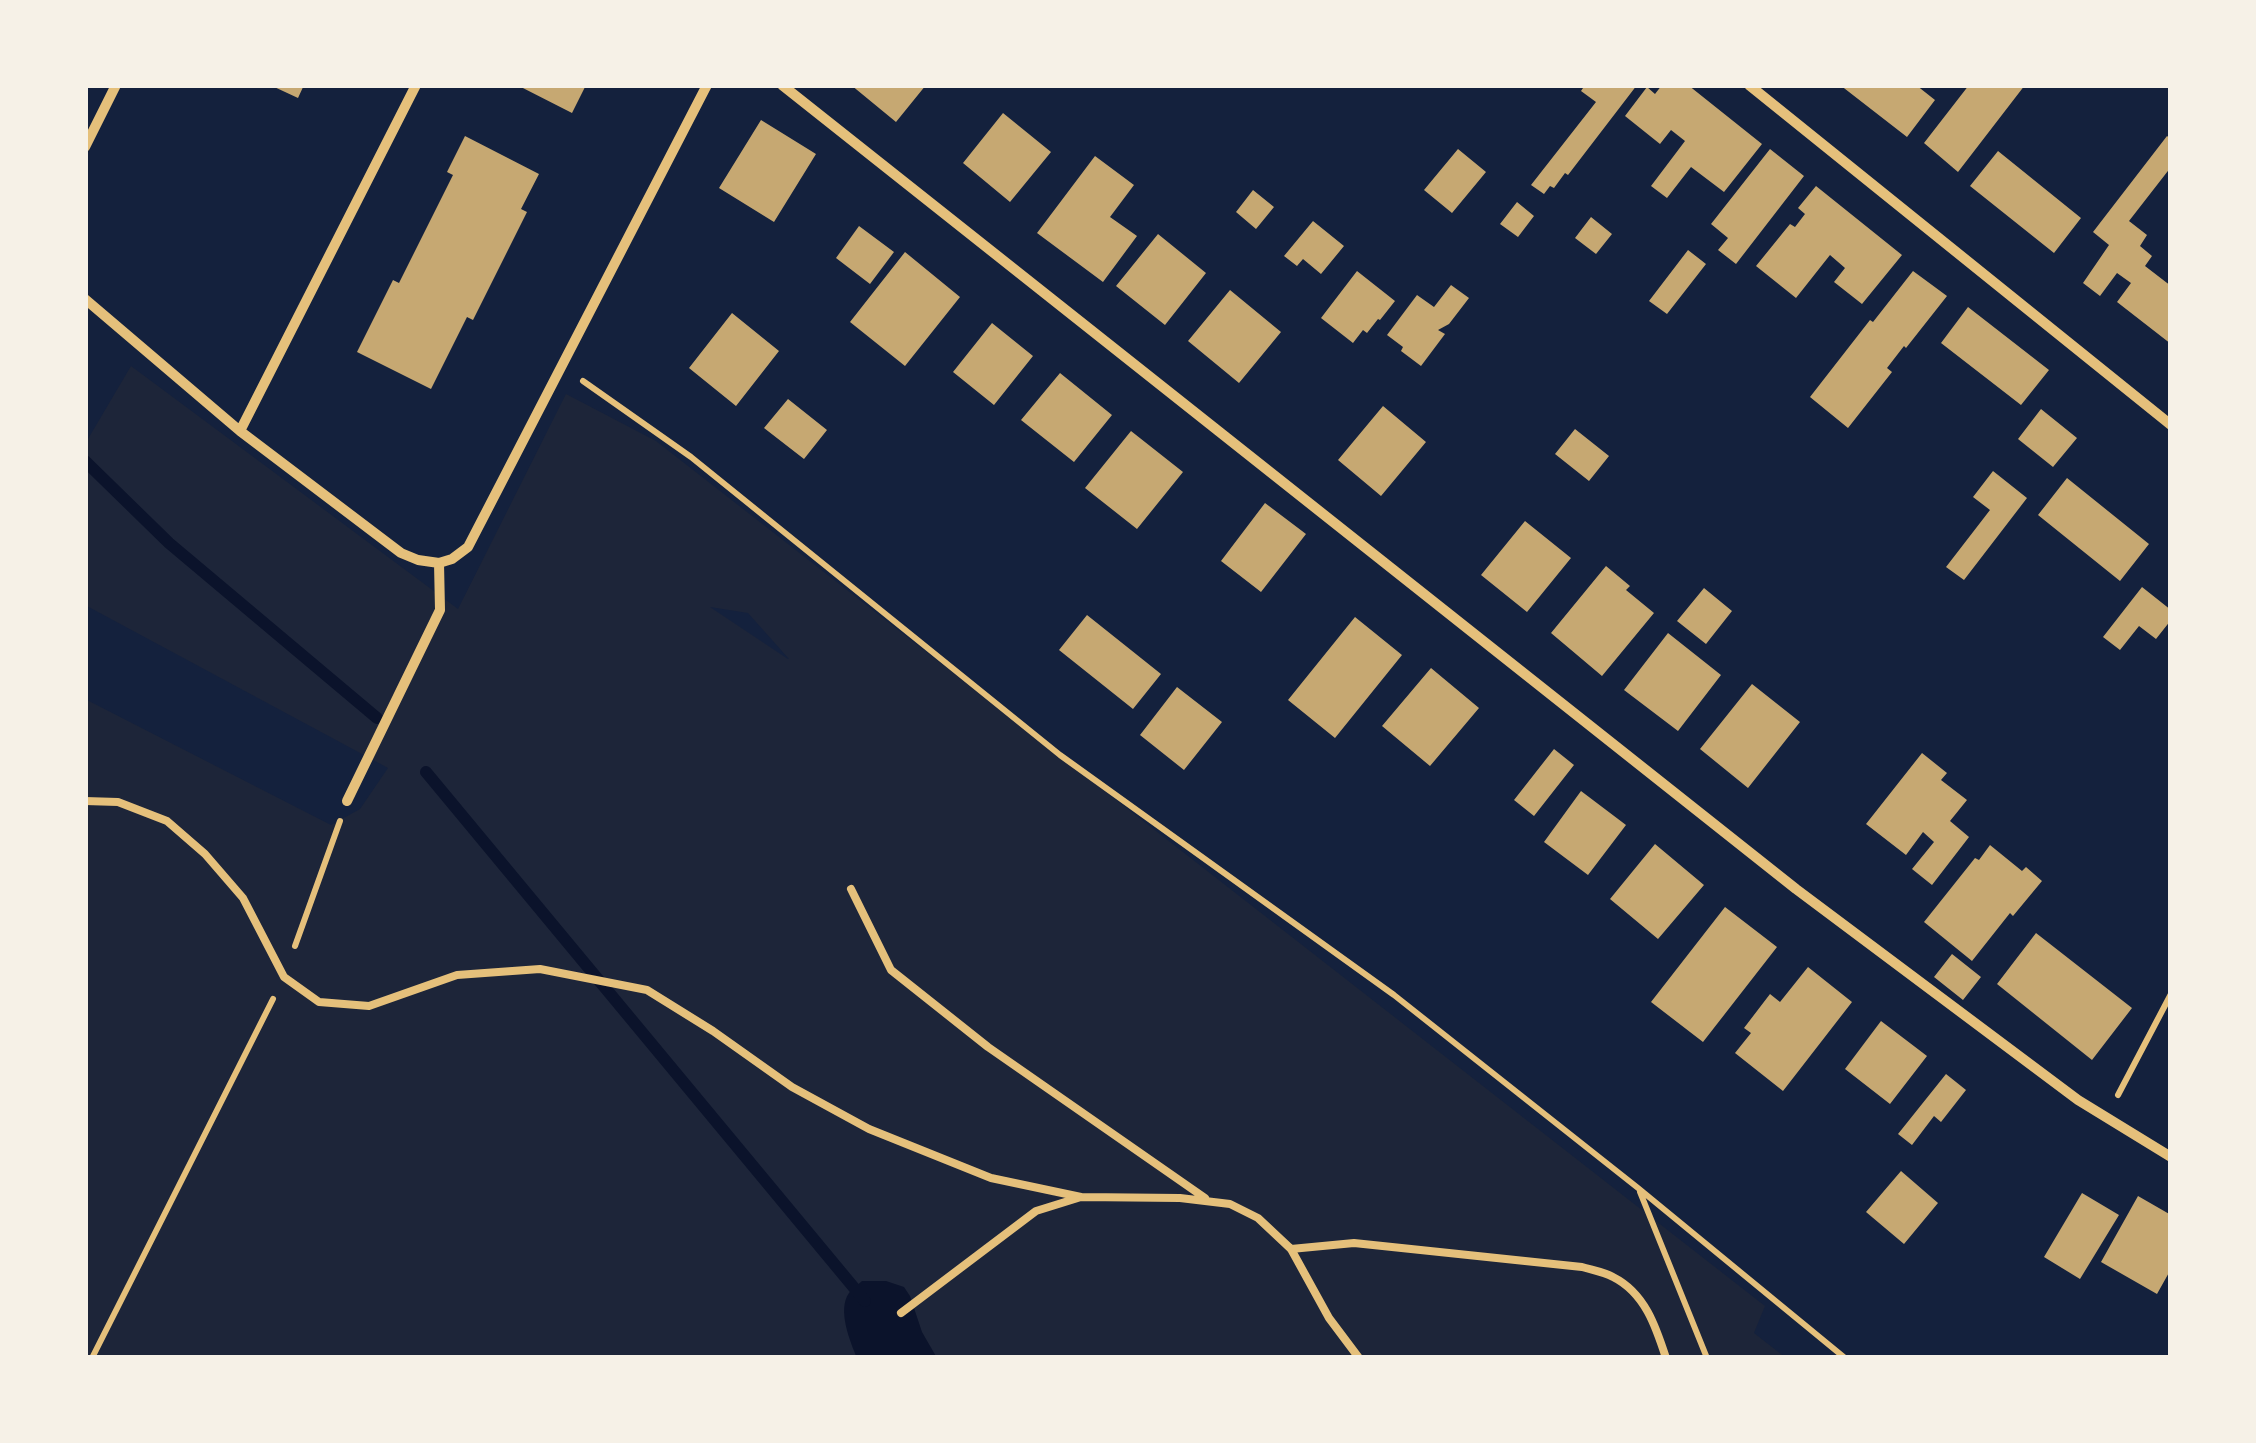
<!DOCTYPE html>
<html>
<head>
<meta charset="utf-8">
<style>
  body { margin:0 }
  #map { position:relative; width:2256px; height:1443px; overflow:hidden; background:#14213d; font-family:"Roboto Serif",serif }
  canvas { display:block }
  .frame { position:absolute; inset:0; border:88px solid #f6f1e7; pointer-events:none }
</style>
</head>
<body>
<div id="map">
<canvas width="2256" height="1443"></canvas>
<div class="frame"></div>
</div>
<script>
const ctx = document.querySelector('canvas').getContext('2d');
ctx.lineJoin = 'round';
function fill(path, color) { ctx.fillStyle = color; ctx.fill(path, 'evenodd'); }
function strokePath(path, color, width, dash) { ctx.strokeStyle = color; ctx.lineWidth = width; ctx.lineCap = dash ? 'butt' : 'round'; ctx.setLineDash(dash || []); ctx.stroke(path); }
const green = new Path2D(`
  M131 366 458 609 566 394 656 441 1765 1306 1754 1333 1786 1358H85V699L331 825 360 809 388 768 85 605V444ZM710 607 748 613 789 659H788Z`);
const water = new Path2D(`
  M862 1281H886L904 1287 910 1296 922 1332 937 1358H857C850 1341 837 1310 849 1293 853 1288 858 1285 862 1281Z`);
const stream = new Path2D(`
  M85 461 169 543 377 718
  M426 772 865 1301`);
const building = new Path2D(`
  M270 85H304L298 98Z
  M517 85H586L572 113Z
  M851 85H926L896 122Z
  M1585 85H1637L1568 175 1565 173 1554 188 1550 186 1544 194 1531 185 1596 102 1581 91Z
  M1662 85H1688L1762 144 1724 192 1691 167 1667 198 1651 186 1685 141 1671 130 1660 144 1625 116 1647 87 1655 94Z
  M1840 85H1916L1935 100 1907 137Z
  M1969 85H2025L1958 172 1924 143Z
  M1003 113 1051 152 1010 202 963 163Z
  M761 120 816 154 774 222 719 188Z
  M465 136 539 174 521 209 527 212 473 320 467 317 431 389 357 352 393 280 399 283 453 175 447 172Z
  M2167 136 2171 139V167L2129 221 2147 235 2140 246 2152 256 2145 266 2171 286V344L2117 302 2131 283 2117 273 2100 296 2083 283 2109 245 2093 232Z
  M1458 149 1486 172 1452 213 1424 190Z
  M1770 149 1804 176 1736 264 1718 250 1728 238 1711 224Z
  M1998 151 2081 218 2054 253 1970 186Z
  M1095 156 1134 185 1110 217 1137 236 1103 282 1037 233Z
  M1816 186 1902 255 1862 304 1834 282 1845 268 1830 255 1796 298 1756 266 1790 224 1795 227 1805 214 1798 208Z
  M1253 190 1274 207 1256 229 1236 212Z
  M1517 202 1534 216 1518 237 1500 224Z
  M1591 217 1612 234 1596 254 1575 238Z
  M1313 221 1344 246 1321 274 1303 259 1297 266 1284 256Z
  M859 226 894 252 870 284 836 258Z
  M1158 234 1206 273 1165 325 1116 286Z
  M1688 250 1706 264 1667 314 1649 301Z
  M905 252 960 297 905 366 850 322Z
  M1357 271 1395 301 1380 320 1378 319 1367 333 1363 330 1353 343 1321 318Z
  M1913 271 1947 296 1906 348 1904 346 1887 368 1892 372 1848 428 1810 397 1870 320 1873 322Z
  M1451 285 1469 298 1449 324 1438 330 1445 334 1421 366 1401 351 1403 347 1387 335 1417 295 1434 307Z
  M1230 290 1281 332 1239 383 1188 341Z
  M1968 307 2049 370 2021 405 1941 343Z
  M732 313 779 351 736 406 689 368Z
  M992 323 1033 356 994 405 953 372Z
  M1060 373 1112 415 1074 462 1021 420Z
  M788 399 827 430 804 459 764 428Z
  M1383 406 1426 442 1381 496 1338 460Z
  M2041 409 2077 438 2053 467 2018 439Z
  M1575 429 1609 456 1589 481 1555 454Z
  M1131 431 1183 472 1137 529 1085 488Z
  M1993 471 2027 498 1964 580 1946 567 1990 510 1973 497Z
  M2067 478 2149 544 2120 581 2038 515Z
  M1265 503 1306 534 1261 592 1221 561Z
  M1525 521 1571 558 1527 612 1481 575Z
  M1606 566 1630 586 1626 590 1654 613 1602 676 1551 633Z
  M2142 587 2171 610V620L2156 639 2139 626 2120 650 2103 637Z
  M1704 588 1732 611 1706 644 1677 621Z
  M1087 615 1161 674 1133 709 1059 650Z
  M1355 617 1402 655 1335 738 1288 700Z
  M1668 633 1721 675 1678 731 1624 690Z
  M1431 668 1479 708 1430 766 1382 726Z
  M1752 684 1800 722 1748 788 1700 749Z
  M1177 687 1222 722 1184 770 1140 735Z
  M1554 749 1574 765 1534 816 1514 800Z
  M1922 753 1947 773 1941 780 1967 800 1950 821 1969 837 1932 885 1912 869 1934 842 1923 832 1906 855 1866 824Z
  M1581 791 1626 825 1588 875 1544 842Z
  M1655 844 1704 885 1658 939 1610 899Z
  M1990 845 2022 871 2026 867 2042 881 2013 916 2010 913 1972 961 1924 922 1975 858 1979 860Z
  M1725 907 1777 947 1703 1042 1651 1002Z
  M2036 933 2132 1008 2092 1060 1997 984Z
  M1952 954 1981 977 1963 1000 1934 977Z
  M1808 967 1852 1002 1783 1091 1735 1053 1751 1033 1744 1028 1770 994 1780 1002Z
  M1881 1021 1927 1056 1890 1104 1845 1069Z
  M1946 1074 1966 1090 1941 1122 1934 1116 1912 1145 1898 1134Z
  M1901 1171 1938 1203 1904 1244 1866 1212Z
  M2082 1193 2119 1215 2080 1279 2044 1257Z
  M2138 1196 2171 1215V1269L2157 1294 2101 1262Z`);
const path = new Path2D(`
  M583 381 691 457 1060 755 1394 995 1638 1188 1845 1358
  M295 946 340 821
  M2118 1095 2171 994
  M1640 1192 1707 1358
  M92 1358 273 999`);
const service = new Path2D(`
  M85 801 118 802 167 821 205 854 243 898 284 977 319 1002 369 1006 457 975 540 969 647 990 713 1031 792 1087 869 1129 991 1178 1081 1197
  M851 889 891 970 988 1047 1205 1198
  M1291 1249 1354 1243 1582 1267C1592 1270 1604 1272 1613 1277 1645 1293 1656 1327 1666 1358
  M901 1313 1036 1211 1081 1197 1180 1198 1230 1204 1258 1218 1291 1249 1329 1318 1359 1358`);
const minor = new Path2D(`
  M782 85 1796 889 2078 1100 2171 1157
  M1749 85 2171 425
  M85 147 116 85
  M85 299 240 431 401 553 418 560 439 563
  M240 431 416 85
  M347 801 440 610 439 563 452 559 468 547 707 85`);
fill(green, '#1d2539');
fill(water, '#0b132b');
strokePath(stream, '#0b132b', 12);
fill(building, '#c6a872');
strokePath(path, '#e5c07b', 6);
strokePath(service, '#e5c07b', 8);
strokePath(minor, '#e5c07b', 10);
</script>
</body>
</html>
